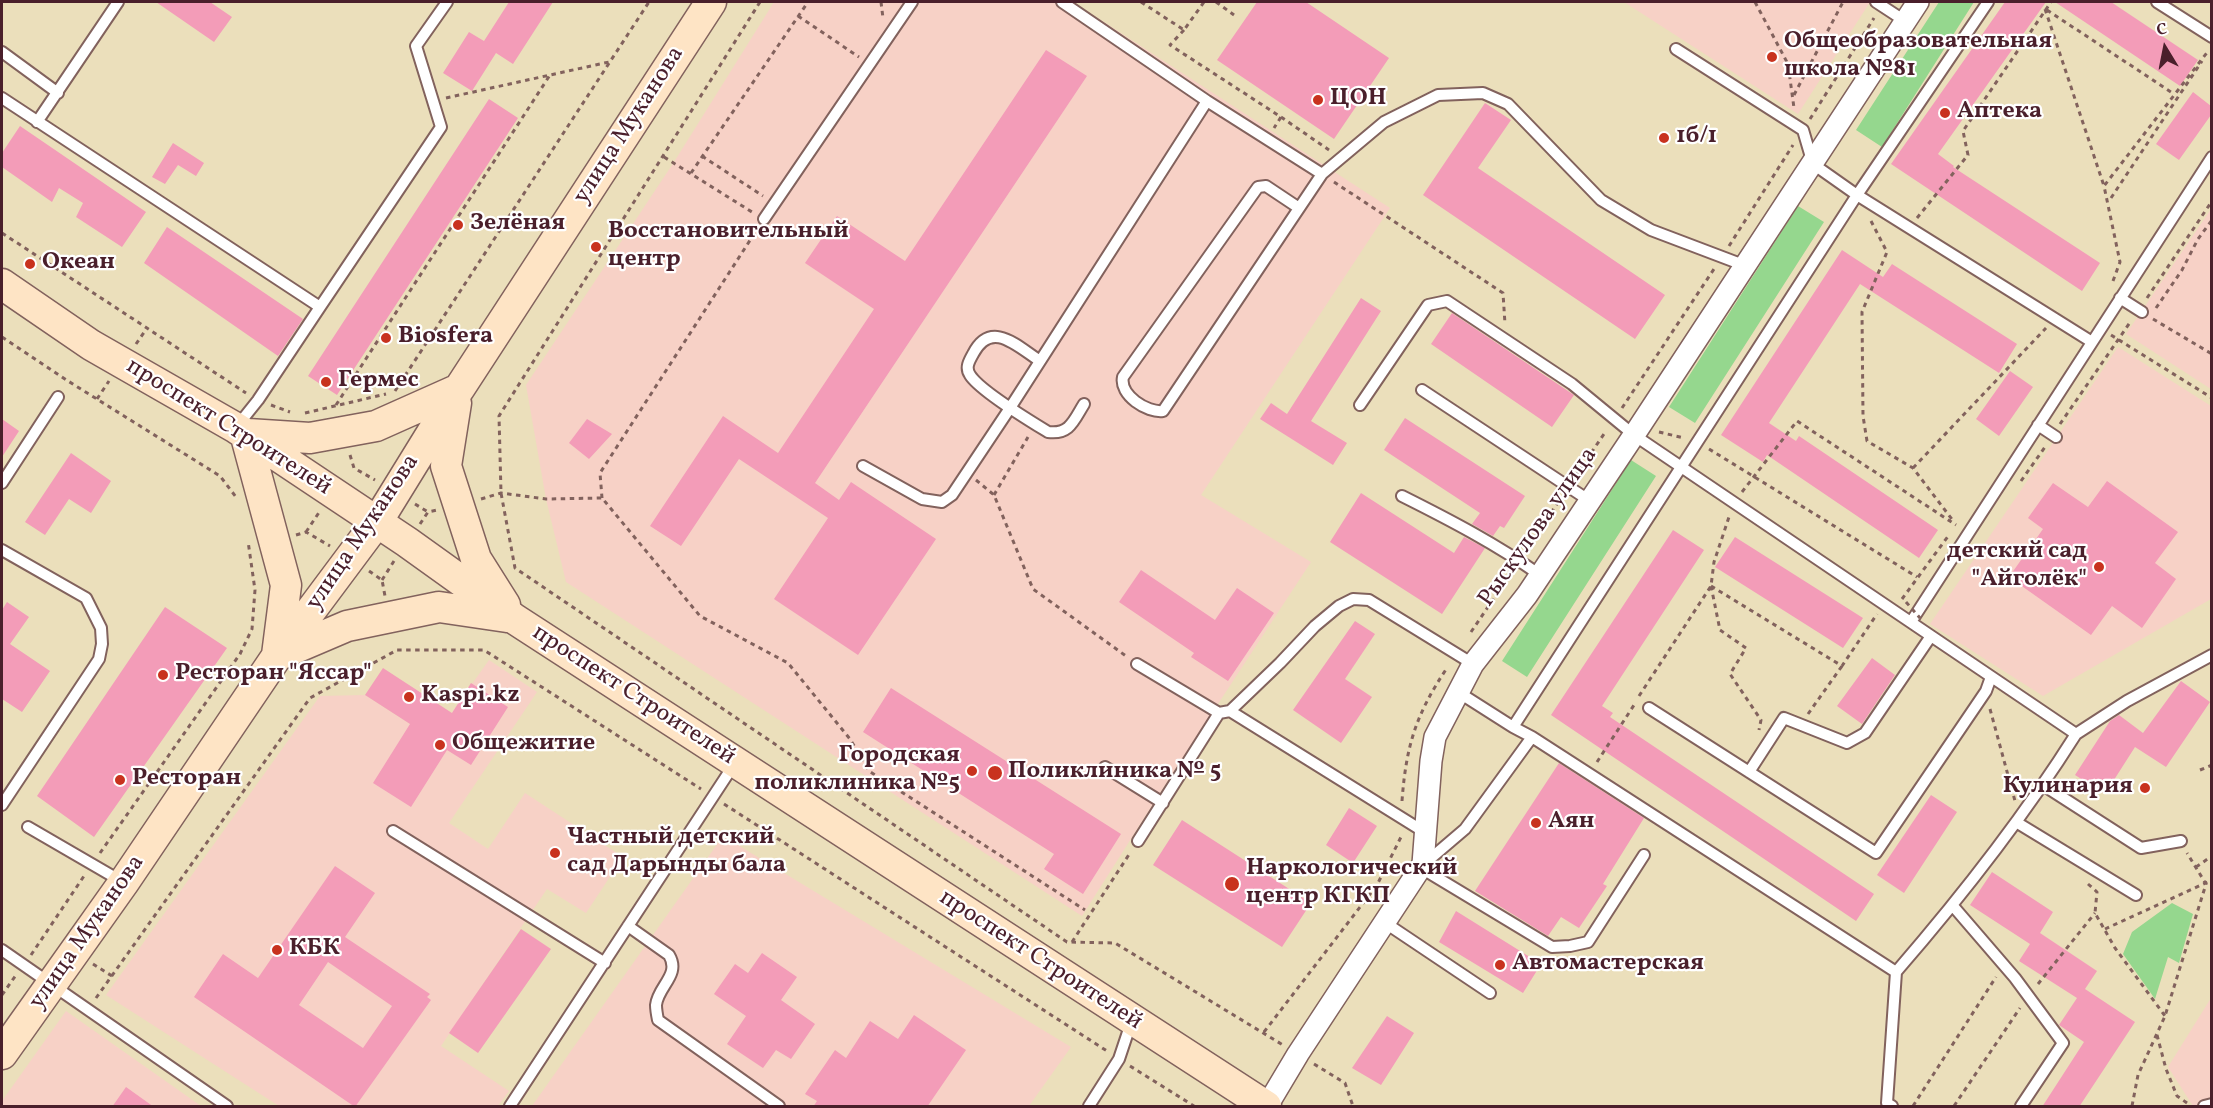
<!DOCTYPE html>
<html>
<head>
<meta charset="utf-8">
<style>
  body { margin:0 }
  #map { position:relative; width:2213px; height:1108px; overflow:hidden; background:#ebdfbb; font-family:Vollkorn,serif }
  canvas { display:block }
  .frame { position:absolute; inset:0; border:3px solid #4a1f2b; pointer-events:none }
  .north { position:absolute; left:2135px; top:18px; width:60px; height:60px; -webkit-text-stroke:4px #fff; paint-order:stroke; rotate:350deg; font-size:16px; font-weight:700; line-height:24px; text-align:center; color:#4a1f2b }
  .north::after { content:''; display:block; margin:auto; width:21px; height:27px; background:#4a1f2b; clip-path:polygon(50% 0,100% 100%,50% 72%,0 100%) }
</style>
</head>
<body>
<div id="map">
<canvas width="2213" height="1108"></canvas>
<div class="frame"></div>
<div class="north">С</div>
</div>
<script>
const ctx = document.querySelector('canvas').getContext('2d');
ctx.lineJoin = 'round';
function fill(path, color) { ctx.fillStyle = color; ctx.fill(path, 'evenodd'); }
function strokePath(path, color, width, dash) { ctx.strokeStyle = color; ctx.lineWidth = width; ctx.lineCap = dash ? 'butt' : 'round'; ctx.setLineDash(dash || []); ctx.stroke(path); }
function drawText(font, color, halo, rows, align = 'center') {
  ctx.font = font + ' Vollkorn,serif'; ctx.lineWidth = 4.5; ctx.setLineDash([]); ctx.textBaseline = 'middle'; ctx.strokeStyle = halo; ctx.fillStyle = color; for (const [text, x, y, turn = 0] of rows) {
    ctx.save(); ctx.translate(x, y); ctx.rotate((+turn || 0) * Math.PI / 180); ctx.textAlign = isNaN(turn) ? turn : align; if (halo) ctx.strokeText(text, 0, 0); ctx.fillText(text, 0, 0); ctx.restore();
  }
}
const built = new Path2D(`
  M774 2H1073L1390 208 1201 495 1311 562 1174 771 1082 916 566 582 546 499 526 385 674 162Z
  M1624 2H1870L1798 114Z
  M2211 209V389L2126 334Z
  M2118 347 2211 406V599L2043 696 1930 624Z
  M489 660 537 692 449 823 488 849 525 793 623 857 586 913 547 889 441 1046 509 1091 498 1106H279L106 995 320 696 365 695 433 739Z
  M723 836 1071 1047 1029 1106H532Z
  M2211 998V1106H2193L2168 1067Z
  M66 1011 201 1106H2V1101Z`);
const green = new Path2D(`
  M1939 2H1974L1882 147 1856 130Z
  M1798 206 1824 222 1695 423 1669 407Z
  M1631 460 1656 476 1527 677 1502 661Z
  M2172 903 2193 914 2179 963 2168 957 2155 999 2123 954 2132 932Z`);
const building = new Path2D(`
  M156 2H210L232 17 214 42Z
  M509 2H553L513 64 496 53 472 91 443 73 469 32 484 41Z
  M1257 2H1306L1389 58 1334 139 1217 60Z
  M2005 2H2046L1938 154 1954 166 1953 167 2100 263 2082 291 1891 164Z
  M2055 2H2111L2198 60 2180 86Z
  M1046 50 1087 76 815 483 839 500 851 482 936 539 858 655 774 599 828 518 739 459 681 546 650 526 723 416 778 453 874 309 805 263 837 216 905 261Z
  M2193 92 2211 106V115L2179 160 2156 144Z
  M489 99 518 118 337 395 308 376Z
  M1485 103 1511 120 1478 168 1665 295 1635 339 1423 195Z
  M20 126 146 212 122 247 76 217 83 203 59 188 52 202 2 167V153Z
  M173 143 204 163 196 176 178 165 165 184 152 177Z
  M167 227 303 319 278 356 144 263Z
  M1842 250 1883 277 1892 264 2017 344 1999 373 1860 284 1769 423 1796 441 1799 436 1938 530 1919 558 1767 455 1763 462 1721 435Z
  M1361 298 1381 311 1311 421 1347 443 1333 465 1260 419 1271 403 1287 414Z
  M1452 313 1574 395 1552 427 1431 344Z
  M2010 371 2033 387 1999 436 1976 419Z
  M1405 418 1525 496 1504 528 1500 526 1493 536 1472 524 1480 513 1384 450Z
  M2 419 19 431 2 457Z
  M587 419 612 434 589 459 569 443Z
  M71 453 111 481 91 513 69 499 45 535 25 522Z
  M2107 481 2178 532 2155 563 2176 579 2142 628 2112 606 2091 635 2009 577 2043 529 2028 518 2053 483 2088 507Z
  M1361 493 1454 553 1464 537 1485 548 1442 614 1330 542Z
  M1673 530 1704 550 1602 706 1613 713 1610 717 1874 894 1856 921 1551 715Z
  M1735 537 1863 618 1843 648 1715 567Z
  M1141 570 1215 620 1237 588 1274 613 1228 681 1191 657 1194 653 1119 602Z
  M7 602 29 617 10 644 50 671 22 712 2 699V610Z
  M165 607 227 648 94 837 37 796Z
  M1355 621 1375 634 1345 679 1372 697 1341 743 1293 710Z
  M1872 658 1895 675 1862 724 1837 706Z
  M383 668 452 713 471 683 508 707 471 765 447 750 411 807 373 783 410 724 365 695Z
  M2181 681 2210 702 2166 767 2135 747 2105 794 2075 775 2110 721 2119 715 2143 733Z
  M891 688 1121 834 1083 894 1044 869 1054 854 863 732Z
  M1559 763 1644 818 1603 884 1607 886 1579 928 1561 917 1548 936 1475 891Z
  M1931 795 1957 812 1904 893 1877 875Z
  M1349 808 1377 826 1353 863 1326 845Z
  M1182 820 1311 903 1282 947 1153 865Z
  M335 866 375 893 345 937 430 994 427 997 431 1000 355 1107 194 997 223 954 258 978ZM328 962 392 1006 363 1048 299 1005Z
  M1992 872 2053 912 2040 933 2097 971 2085 989 2135 1022 2079 1107H2042L2084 1042 2059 1025 2077 998 2019 961 2030 944 1970 905Z
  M1456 911 1541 964 1523 993 1439 942Z
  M521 929 551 949 478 1053 449 1033Z
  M762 953 797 977 781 1000 815 1024 791 1059 776 1050 763 1068 727 1044 746 1016 714 994 735 964 748 973Z
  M914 1015 966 1050 927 1107H813L817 1101 805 1094 835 1050 846 1058 870 1021 898 1039Z
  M1387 1016 1414 1033 1381 1085 1352 1068Z
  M126 1087 154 1107H112Z`);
const path = new Path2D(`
  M760 2 499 416 501 493 515 568 1067 942 1115 943 1283 1045
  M881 2 883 18
  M1141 2 1184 30 1204 2
  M1216 2 1234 15
  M1755 2 1788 64 1794 108
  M2045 9 2104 186
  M2047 10 2174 94
  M798 16 859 57
  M1184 30 1170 45 1281 117 1274 128
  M1794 95 1843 2
  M446 98 609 62
  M1281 117 1329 150
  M1810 119 1874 18
  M702 156 763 196
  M664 157 752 212
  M691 173 808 2
  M1334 182 1503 293 1505 324
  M2111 198 2202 61
  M1917 218 1968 155 1963 131 2051 2
  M1871 221 1887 252 1862 312 1863 416 1867 441 1913 468 1954 522
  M2 233 246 393
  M1729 246 1793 145
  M2113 281 2120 262 2104 186 2209 50
  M2147 298 2212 201
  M2156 308 2182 270 2198 239 2212 220
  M2153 319 2212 354
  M2111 335 2212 398
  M2 337 68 381 220 476 236 497
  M136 344 147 328
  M395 391 649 2
  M97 399 109 381
  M271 405 290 412
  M336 405 550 75
  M1622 408 1714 269
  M305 413 386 394
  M2060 424 2131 321
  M1659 432 1684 438
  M1709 449 1917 577
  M350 455 354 468 375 480
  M1913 468 2046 328
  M1576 475 1606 431
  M976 480 994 495 1033 589 1126 656
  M2021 481 2045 447
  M1742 492 1797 421 1956 525
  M994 495 1028 437
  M602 498 600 473 756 231
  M481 499 501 493 546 499 602 498 700 616 788 663 850 739 869 771 1085 910
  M415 504 428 512
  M420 524 428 512 437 510
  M306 532 320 511
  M296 535 306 532 330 546
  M1526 550 1561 498
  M369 571 382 580 385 596
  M382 580 394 561
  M1711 586 1842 666 1877 614
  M1711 586 1720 630 1746 648 1730 674 1761 720 1759 730
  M1902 599 1949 535
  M1471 632 1511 573
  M1639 696 1711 586 1714 562 1729 517
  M1990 709 2015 801
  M1808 714 1842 666
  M1597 762 1636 702
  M2200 770 2212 765
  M2211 791H2212
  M1402 801C1406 746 1416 714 1447 668
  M724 804 1107 1051
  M100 853 240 654 252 629 255 590 248 541
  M2196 867 2212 856
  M2088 884 2097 892 2095 913 2115 948 2165 1016
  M2105 929 2212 880
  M1072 942 1130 853
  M31 955 84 876
  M93 964 112 976
  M2038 984 2095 913
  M2 995 16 975
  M96 998 310 698 397 650H484L701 789
  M1264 1032 1377 885 1402 835
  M2157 1035 2166 1069 2177 1096 2190 1105
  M1314 1064 1345 1083 1353 1106
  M1130 1066 1194 1106
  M1913 1106 1996 977
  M1954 1106 2020 1008
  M2132 1106 2138 1075 2165 1016 2206 884 2187 853`);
const lane = new Path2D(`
  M1062 2 1207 101 1322 174 1384 122 1438 95 1483 93 1508 104 1601 200 1651 230 1746 266
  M1876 2 1905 21
  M2157 2 2212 37
  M1676 49 1803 130 1813 164 1857 195 2092 342
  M2 52 58 93
  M2 98 320 307 258 400 238 425
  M37 122 118 2
  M1299 208 1266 186 1258 187 1123 377C1119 395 1147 413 1163 411L1322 174
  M764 219 912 2
  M2120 298 2142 312
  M320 307 441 127 416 46 447 2
  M1040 361C1017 346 991 319 973 354 969 361 965 368 970 375 980 391 1030 421 1048 432 1070 435 1074 420 1084 404
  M1422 390 1590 501
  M1360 405 1428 305 1447 301 1572 384 1634 435 2076 734C2023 818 1961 897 1896 972L1532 737 1513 727
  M2038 425 2056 437
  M863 466 922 499 942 502 952 495 1010 408 1207 101
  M2 483 58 397
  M1402 496C1450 520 1496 544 1540 575
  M2 550 86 598 101 628 102 644 99 659 2 805
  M1911 622 2212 157
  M1137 664 1219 713
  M1458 692 1513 727 1857 195 1988 2
  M1649 708 1876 853 1986 691 1991 677
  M1230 711 1426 833
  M2076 734 2127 701 2212 655
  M1105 767 1163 803
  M1749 772 1784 718 1847 743 1865 733 1931 636
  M2043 785 2141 848 2181 841
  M2016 822 2136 895
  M28 827 121 881
  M393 831 605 963
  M1138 841 1219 713 1230 711 1280 663 1315 626 1339 606 1353 599 1369 600 1473 664
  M1424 864 1465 829 1532 737
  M1421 868 1552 947 1570 946 1588 942 1644 855
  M1953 906 2015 978 2063 1043 2021 1106
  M1384 922 1490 993
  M628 926 669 955C681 975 658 986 656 1005 656 1010 657 1015 658 1020L779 1106
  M2 950 227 1106
  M510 1106 735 763
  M1089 1106 1119 1059 1132 1020
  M1892 1106 1887 1103 1896 972
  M2204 1106 2212 1104`);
const street = new Path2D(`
  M1267 1106 1298 1054 1423 864 1431 761 1435 737 1473 664 1527 595 1634 435 1918 2`);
const secondary = new Path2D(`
  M2 284 91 345 236 428 407 542 513 618 1266 1106
  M456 403 446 466 476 559 505 605
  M245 433 286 585 277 655
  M248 434 310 438 376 426 459 389
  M279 655 347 626 439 607 507 617
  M2 1054 124 882 277 656 377 522 459 389 711 2`);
const pathBridge = new Path2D(`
  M1906 602 1920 618`);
const markers = [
  [1772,57,6,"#c8321e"],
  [1318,100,6,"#c8321e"],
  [1945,113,6,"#c8321e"],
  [1664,138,6,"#c8321e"],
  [458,225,6,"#c8321e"],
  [596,247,6,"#c8321e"],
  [30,264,6,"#c8321e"],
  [386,338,6,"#c8321e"],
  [326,382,6,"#c8321e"],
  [2099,567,6,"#c8321e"],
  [163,675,6,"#c8321e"],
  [409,697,6,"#c8321e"],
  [440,745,6,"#c8321e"],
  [972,771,6,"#c8321e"],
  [995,773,8,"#c8321e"],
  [120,780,6,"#c8321e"],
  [2145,788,6,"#c8321e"],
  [1536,823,6,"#c8321e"],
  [555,853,6,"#c8321e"],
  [1232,884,8,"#c8321e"],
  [277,950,6,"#c8321e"],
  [1500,965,6,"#c8321e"]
];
const poiNames = [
  ["Общеобразовательная",1784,43],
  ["школа №81",1784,71],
  ["ЦОН",1330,100],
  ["Аптека",1957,113],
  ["1б/1",1676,138],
  ["Зелёная",470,225],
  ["Восстановительный",608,233],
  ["центр",608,261],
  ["Океан",42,264],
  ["Biosfera",398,338],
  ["Гермес",338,382],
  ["детский сад",2087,553,"right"],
  ["\"Айголёк\"",2087,581,"right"],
  ["Ресторан \"Яссар\"",175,675],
  ["Kaspi.kz",421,697],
  ["Общежитие",452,745],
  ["Городская",960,757,"right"],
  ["поликлиника №5",960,785,"right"],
  ["Поликлиника № 5",1008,773],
  ["Ресторан",132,780],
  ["Кулинария",2133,788,"right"],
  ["Аян",1548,823],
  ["Частный детский",567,839],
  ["сад Дарынды бала",567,867],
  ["Наркологический",1246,870],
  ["центр КГКП",1246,898],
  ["КБК",289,950],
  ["Автомастерская",1512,965]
];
const streetNames = [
  ["улица Муканова",630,126,-57],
  ["проспект Строителей",228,428,32],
  ["Рыскулова улица",1539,528,-55],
  ["улица Муканова",364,533,-56],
  ["проспект Строителей",633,696,33],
  ["улица Муканова",88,933,-55],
  ["проспект Строителей",1040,961,33]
];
fill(built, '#f7d1c6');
fill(green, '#95d78e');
fill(building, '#f39cb8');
strokePath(lane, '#82625d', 14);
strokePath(street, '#82625d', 24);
strokePath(secondary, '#82625d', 33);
strokePath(path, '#82625d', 3, [4.5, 4.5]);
strokePath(lane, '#fff', 10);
strokePath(street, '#fff', 21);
strokePath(secondary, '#fee4c5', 30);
strokePath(pathBridge, '#82625d', 3, [4.5, 4.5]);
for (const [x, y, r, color] of markers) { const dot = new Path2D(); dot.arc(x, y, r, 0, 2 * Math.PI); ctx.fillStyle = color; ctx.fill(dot); strokePath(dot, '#fff', 2); }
drawText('bold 24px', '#4a1f2b', '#fff', poiNames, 'left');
drawText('24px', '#4a1f2b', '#fff', streetNames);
</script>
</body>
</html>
